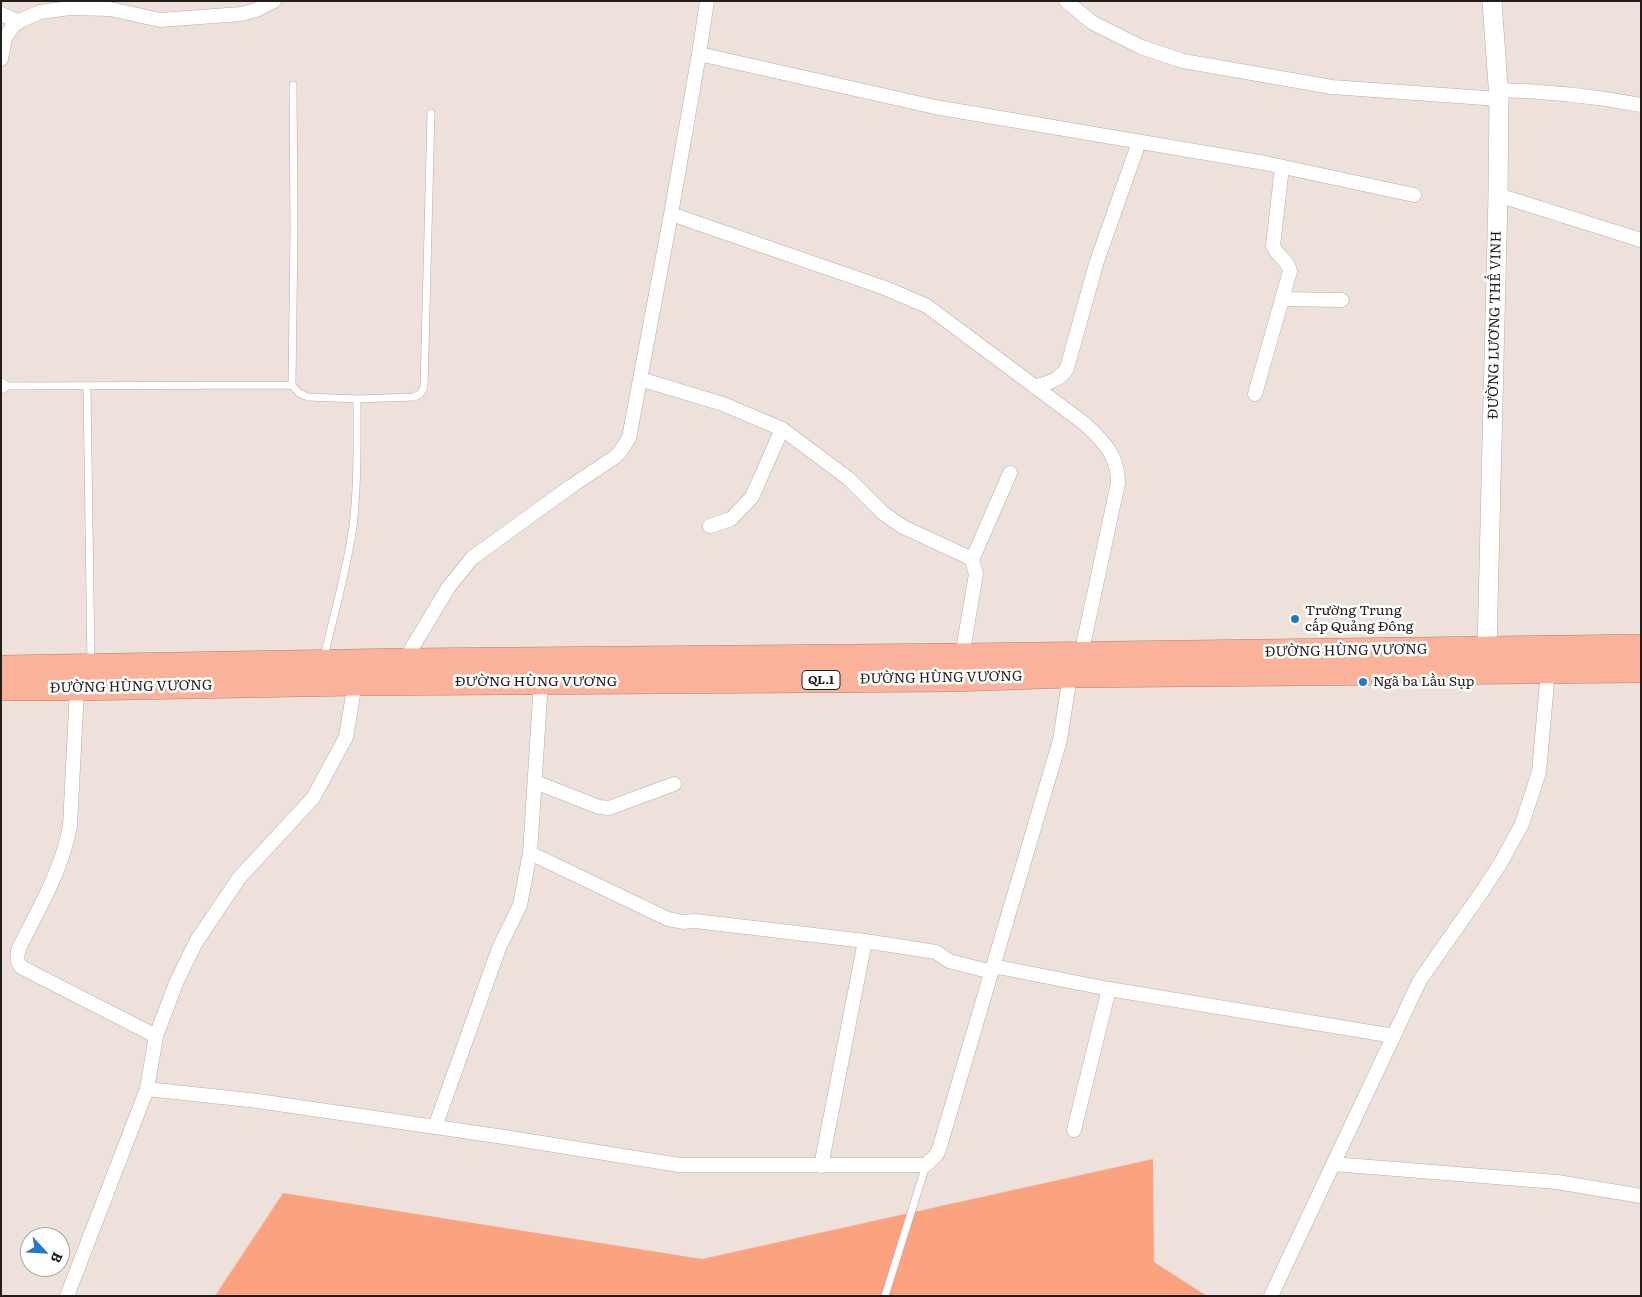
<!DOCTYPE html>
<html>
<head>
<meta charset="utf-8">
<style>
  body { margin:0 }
  #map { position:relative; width:1642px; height:1297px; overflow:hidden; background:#eee1dc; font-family:Literata,serif }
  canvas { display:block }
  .frame { position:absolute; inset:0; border:2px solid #211d1b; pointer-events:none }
  .north { position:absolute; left:20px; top:1227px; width:50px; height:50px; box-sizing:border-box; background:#fff; border:1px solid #a6a5a4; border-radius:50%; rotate:115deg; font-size:14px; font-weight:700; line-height:20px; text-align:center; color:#211d1b }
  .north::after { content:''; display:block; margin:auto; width:18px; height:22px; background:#2379c7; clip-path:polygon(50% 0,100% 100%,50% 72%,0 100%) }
</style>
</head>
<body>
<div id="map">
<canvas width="1642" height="1297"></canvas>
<div class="frame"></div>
<div class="north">B</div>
</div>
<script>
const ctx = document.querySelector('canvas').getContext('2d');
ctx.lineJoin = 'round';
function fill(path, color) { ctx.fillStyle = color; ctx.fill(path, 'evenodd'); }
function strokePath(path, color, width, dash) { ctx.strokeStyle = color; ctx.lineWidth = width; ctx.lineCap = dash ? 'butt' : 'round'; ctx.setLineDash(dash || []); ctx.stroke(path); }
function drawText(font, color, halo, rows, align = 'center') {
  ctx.font = font + ' Literata,serif'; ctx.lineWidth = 5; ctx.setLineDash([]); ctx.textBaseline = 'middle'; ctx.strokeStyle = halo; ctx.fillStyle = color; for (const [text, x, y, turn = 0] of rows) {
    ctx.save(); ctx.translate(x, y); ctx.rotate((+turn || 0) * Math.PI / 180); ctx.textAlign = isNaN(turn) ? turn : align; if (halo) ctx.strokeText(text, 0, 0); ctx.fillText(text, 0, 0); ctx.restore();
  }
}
const green = new Path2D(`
  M1153 1159 1154 1262 1207 1296H215L283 1193 702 1259Z`);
const lane = new Path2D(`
  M293 85 294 231 292 385 299 393 308 397 357 399C357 441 358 483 353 526 347 570 334 614 324 657
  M2 386 292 385
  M87 386 91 664
  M357 399 414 397 420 394 424 388 431 113
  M885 1296 926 1165`);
const street = new Path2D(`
  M1066 1 1093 23 1141 47 1183 61 1332 87 1499 99
  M1 14 19 22
  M699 54 935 107 1265 163 1414 195
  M1 59 5 38 13 26 22 20 40 12 70 8 110 9 160 20 241 14 256 10 274 1
  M1498 90C1546 91 1593 96 1641 105
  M1498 195 1641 240
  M671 214 885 288 927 306 1085 424C1104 442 1118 455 1118 483L1081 655
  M1282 299 1342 300
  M640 379 723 404 782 429 849 479 883 513 903 527 966 556 972 560 976 574 962 656
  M1 386H2
  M1035 387C1047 383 1061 380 1067 368L1096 264 1139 142
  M1255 394 1290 271C1288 260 1277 256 1273 246L1282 167
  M710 526 731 519 752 497 782 429
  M972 560 1010 473
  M404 661 448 588 472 558 570 487 615 457 620 452 629 438 671 214 699 54 707 1
  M77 688 70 826C62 870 39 908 19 948 17 956 16 961 21 967L156 1036
  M535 782 599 807 609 808 674 784
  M530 853 668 919 683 922 695 921 865 941 936 952 949 961 992 972
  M993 966 1109 989 1394 1036
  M147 1089 258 1101 504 1137 679 1165H926L937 1154 940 1146 1060 740 1070 675
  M435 1127 499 948 520 905 530 853 541 682
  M1074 1130 1109 989
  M1333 1164 1557 1182 1641 1196
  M821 1166 865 941
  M67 1296 147 1089 156 1036 176 983 196 942 239 878 313 798 346 737 355 683
  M1271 1296 1420 980 1481 893 1500 864 1522 824 1539 772 1548 671`);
const secondary = new Path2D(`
  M1487 649 1498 195 1499 99 1492 1`);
const highway = new Path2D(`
  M1 668 404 661 962 656 1641 647
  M1 688H77L355 683 953 679 1070 675 1641 670`);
const markers = [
  [1295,619,5,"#2379c7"],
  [1363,682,5,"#2379c7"]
];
const shields = [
  [821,680,38]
];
const shieldNames = [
  ["QL.1",821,680]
];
const streetNames = [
  ["ĐƯỜNG LƯƠNG THẾ VINH",1495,325,-89],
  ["ĐƯỜNG HÙNG VƯƠNG",1346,651,-1],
  ["ĐƯỜNG HÙNG VƯƠNG",941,678,-1],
  ["ĐƯỜNG HÙNG VƯƠNG",536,682],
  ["ĐƯỜNG HÙNG VƯƠNG",131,687,-1]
];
const poiNames = [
  ["Trường Trung",1305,611],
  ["cấp Quảng Đông",1305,627],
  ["Ngã ba Lầu Sụp",1373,682]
];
fill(green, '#fba281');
strokePath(lane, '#b7aba7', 8);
strokePath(street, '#b7aba7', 15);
strokePath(secondary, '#b7aba7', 20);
strokePath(highway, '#ae7e6e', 26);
strokePath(lane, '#fff', 7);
strokePath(street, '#fff', 14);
strokePath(secondary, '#fff', 19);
strokePath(highway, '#fab39a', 25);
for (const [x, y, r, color] of markers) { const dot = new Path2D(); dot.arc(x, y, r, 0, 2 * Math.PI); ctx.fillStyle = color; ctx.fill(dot); strokePath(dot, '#fff', 2); }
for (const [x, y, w] of shields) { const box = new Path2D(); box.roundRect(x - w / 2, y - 9.5, w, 19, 4); ctx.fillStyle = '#fff'; ctx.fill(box); strokePath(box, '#211d1b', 1); }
drawText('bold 12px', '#211d1b', null, shieldNames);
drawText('14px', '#211d1b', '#fff', streetNames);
drawText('14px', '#211d1b', '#fff', poiNames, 'left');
</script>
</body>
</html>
